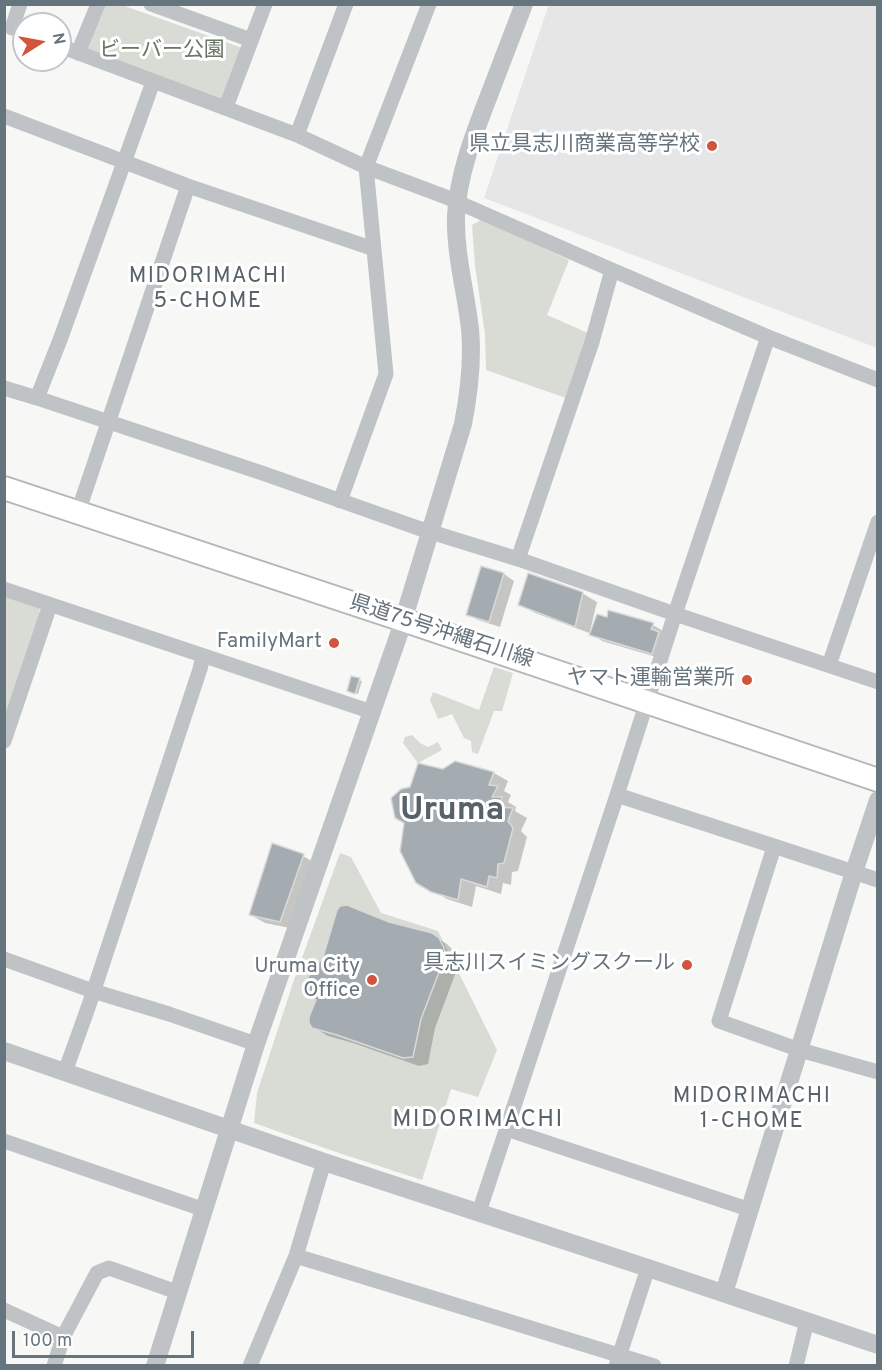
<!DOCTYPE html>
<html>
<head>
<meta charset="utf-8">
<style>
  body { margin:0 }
  #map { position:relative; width:882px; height:1370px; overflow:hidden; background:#f7f7f5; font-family:Overpass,sans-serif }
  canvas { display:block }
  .frame { position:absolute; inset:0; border:6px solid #66747d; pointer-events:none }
  .north { position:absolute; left:12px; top:12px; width:60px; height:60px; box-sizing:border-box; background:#fff; border:2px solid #c2c7cb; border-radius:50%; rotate:79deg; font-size:16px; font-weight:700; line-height:24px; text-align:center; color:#66747d }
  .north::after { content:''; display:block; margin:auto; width:21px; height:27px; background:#d0553c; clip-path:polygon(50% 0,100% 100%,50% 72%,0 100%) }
  .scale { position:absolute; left:12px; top:1331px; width:182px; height:27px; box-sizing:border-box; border:3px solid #66747d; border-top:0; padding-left:8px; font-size:18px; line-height:21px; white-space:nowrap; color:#66747d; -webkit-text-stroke:4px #fff; paint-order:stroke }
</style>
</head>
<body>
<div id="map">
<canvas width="882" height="1370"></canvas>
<div class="frame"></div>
<div class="north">N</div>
<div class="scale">100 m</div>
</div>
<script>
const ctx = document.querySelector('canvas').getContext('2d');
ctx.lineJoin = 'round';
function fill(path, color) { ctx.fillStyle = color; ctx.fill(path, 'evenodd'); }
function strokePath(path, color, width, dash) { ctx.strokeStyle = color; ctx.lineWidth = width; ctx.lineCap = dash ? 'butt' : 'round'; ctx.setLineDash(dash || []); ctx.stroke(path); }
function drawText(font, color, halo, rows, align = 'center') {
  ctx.font = font + ' Overpass,"Noto Sans JP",sans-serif'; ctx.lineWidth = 6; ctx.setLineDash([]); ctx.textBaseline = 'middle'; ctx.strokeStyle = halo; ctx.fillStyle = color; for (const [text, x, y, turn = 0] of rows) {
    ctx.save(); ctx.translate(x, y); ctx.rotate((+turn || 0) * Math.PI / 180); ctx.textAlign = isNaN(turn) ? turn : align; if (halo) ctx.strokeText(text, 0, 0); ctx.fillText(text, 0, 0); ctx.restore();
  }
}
const built = new Path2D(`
  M549 4 877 5V348L484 198Z`);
const green = new Path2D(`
  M109 4 122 5 248 50 226 107 84 55 103 7Z
  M483 219 569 260 547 315 588 333 566 398 486 370 485 334 475 266 472 225Z
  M5 596 39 608 41 617 5 724Z
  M494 667 513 673 502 711H494L478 754 472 752 471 741 464 738 452 714 438 719 430 700 433 692 479 710Z
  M412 735 420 743 428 747 438 742 442 750 418 763 403 743 405 737Z
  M340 853 351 857 381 913 438 931 497 1050 478 1097 451 1089 422 1180 333 1151 254 1123 257 1093 293 983Z`);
const shadow = new Path2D(`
  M482 567 504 574 514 581 500 627 478 620 467 614Z
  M582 593 597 602 590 631 653 625 663 631V659L602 641 592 634 535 613 520 605Z
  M352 678 362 681 358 694 351 691Z
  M456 763 494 773 508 781 504 791 511 795 508 802 516 807 515 811 527 818 521 831 527 837 518 871 512 872 511 885 503 883 501 894 476 886 472 907 447 899 417 882 411 788Z
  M303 856 317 864 295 929 265 923 251 915Z
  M389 924 432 935 447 944 456 953 459 964 435 1028 428 1064 419 1066 353 1043 328 1036 313 1027Z`);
const building = new Path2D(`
  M481 566 504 573 489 622 466 615Z
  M528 573 583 592 575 627 518 605Z
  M608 610 654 623 651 629 659 632 652 654 589 635 597 614 607 617Z
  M351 676 360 678 355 694 347 691Z
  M455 761 494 772 489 785 498 786 492 797H502L499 807 513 808 508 821 513 828 504 863 498 864 497 878 489 876 487 887 461 879 458 900 431 892 416 883 400 851 404 823 395 818 391 798 401 789 410 787 418 763 443 769Z
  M272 843 304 854 280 922 249 915Z
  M347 905 389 922 432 933 439 938 444 948 445 955 441 967 421 1019 413 1057 403 1058 337 1035 312 1028 309 1023V1017L316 1000 309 995 307 988 306 982 308 977 323 957 337 910 340 906Z`);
const minor = new Path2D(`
  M151 4 251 40
  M12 28 20 4
  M60 46 297 135 366 167 446 197 612 270 768 337 878 380
  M78 53 98 4
  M226 107 265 4
  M4 116 188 186 374 249
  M297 135 346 4
  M4 388 37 398 265 474 418 528 518 559 675 614 878 682
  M37 398 60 340 153 82
  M340 501 386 374 366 167 429 4
  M78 512 188 186
  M518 559 592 342 612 270
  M4 589 372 712
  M829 665 878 522
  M4 741 50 605
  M617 795 878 880
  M774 847 719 1021 800 1050 878 1072
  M4 959 93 991 169 1014 256 1044
  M65 1072 89 1005 200 669 203 656
  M506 1129 751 1210
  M4 1141 205 1210
  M479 1212 617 795 675 614 768 337
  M296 1256 654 1366
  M4 1310 63 1337
  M54 1366 63 1337 97 1273 109 1268 177 1292
  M250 1366 296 1256 324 1162
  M616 1366 648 1268
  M796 1366 807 1321`);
const tertiary = new Path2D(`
  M4 1051 324 1162 648 1268 878 1345
  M724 1293 854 872 878 800
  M155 1366 256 1044 399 634 463 424C469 393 473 361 470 329 466 292 455 255 456 216 458 175 473 137 488 98 500 67 512 36 524 4`);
const primary = new Path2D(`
  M4 488 403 620 878 780`);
const markers = [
  [712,146,6,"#d0553c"],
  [334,643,6,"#d0553c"],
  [747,680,6,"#d0553c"],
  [687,965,6,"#d0553c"],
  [372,980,6,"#d0553c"]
];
const parkNames = [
  ["ビーバー公園",162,52]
];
const poiNames = [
  ["県立具志川商業高等学校",700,146],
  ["FamilyMart",322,643],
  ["ヤマト運輸営業所",735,680],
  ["具志川スイミングスクール",675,965],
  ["Uruma City",360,968],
  ["Office",360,992]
];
const streetNames = [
  ["県道75号沖縄石川線",441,633,18]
];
const neighbourhoodNames = [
  ["MIDORIMACHI",208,278],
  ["5-CHOME",208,303],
  ["MIDORIMACHI",752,1098],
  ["1-CHOME",752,1123]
];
const quarterNames = [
  ["MIDORIMACHI",478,1121]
];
const townNames = [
  ["Uruma",452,812]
];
fill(built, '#e5e6e5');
fill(green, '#d8dcd5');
fill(shadow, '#0003');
fill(building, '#a5acb1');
strokePath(building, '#d9d9d7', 1.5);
strokePath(primary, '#b3b7ba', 26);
strokePath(minor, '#bfc3c6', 15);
strokePath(tertiary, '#bfc3c6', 18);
strokePath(primary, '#fff', 22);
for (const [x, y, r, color] of markers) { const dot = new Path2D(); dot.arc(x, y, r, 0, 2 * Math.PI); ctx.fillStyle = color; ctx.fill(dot); strokePath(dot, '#fff', 2); }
drawText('21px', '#687664', '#fff', parkNames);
drawText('21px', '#66747d', '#fff', poiNames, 'right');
drawText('21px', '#66747d', '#fff', streetNames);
ctx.letterSpacing = '1.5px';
drawText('22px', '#576269', '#fff', neighbourhoodNames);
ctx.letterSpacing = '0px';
ctx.letterSpacing = '1.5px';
drawText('24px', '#576269', '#fff', quarterNames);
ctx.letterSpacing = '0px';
drawText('bold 33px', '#576269', '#fff', townNames);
</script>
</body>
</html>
